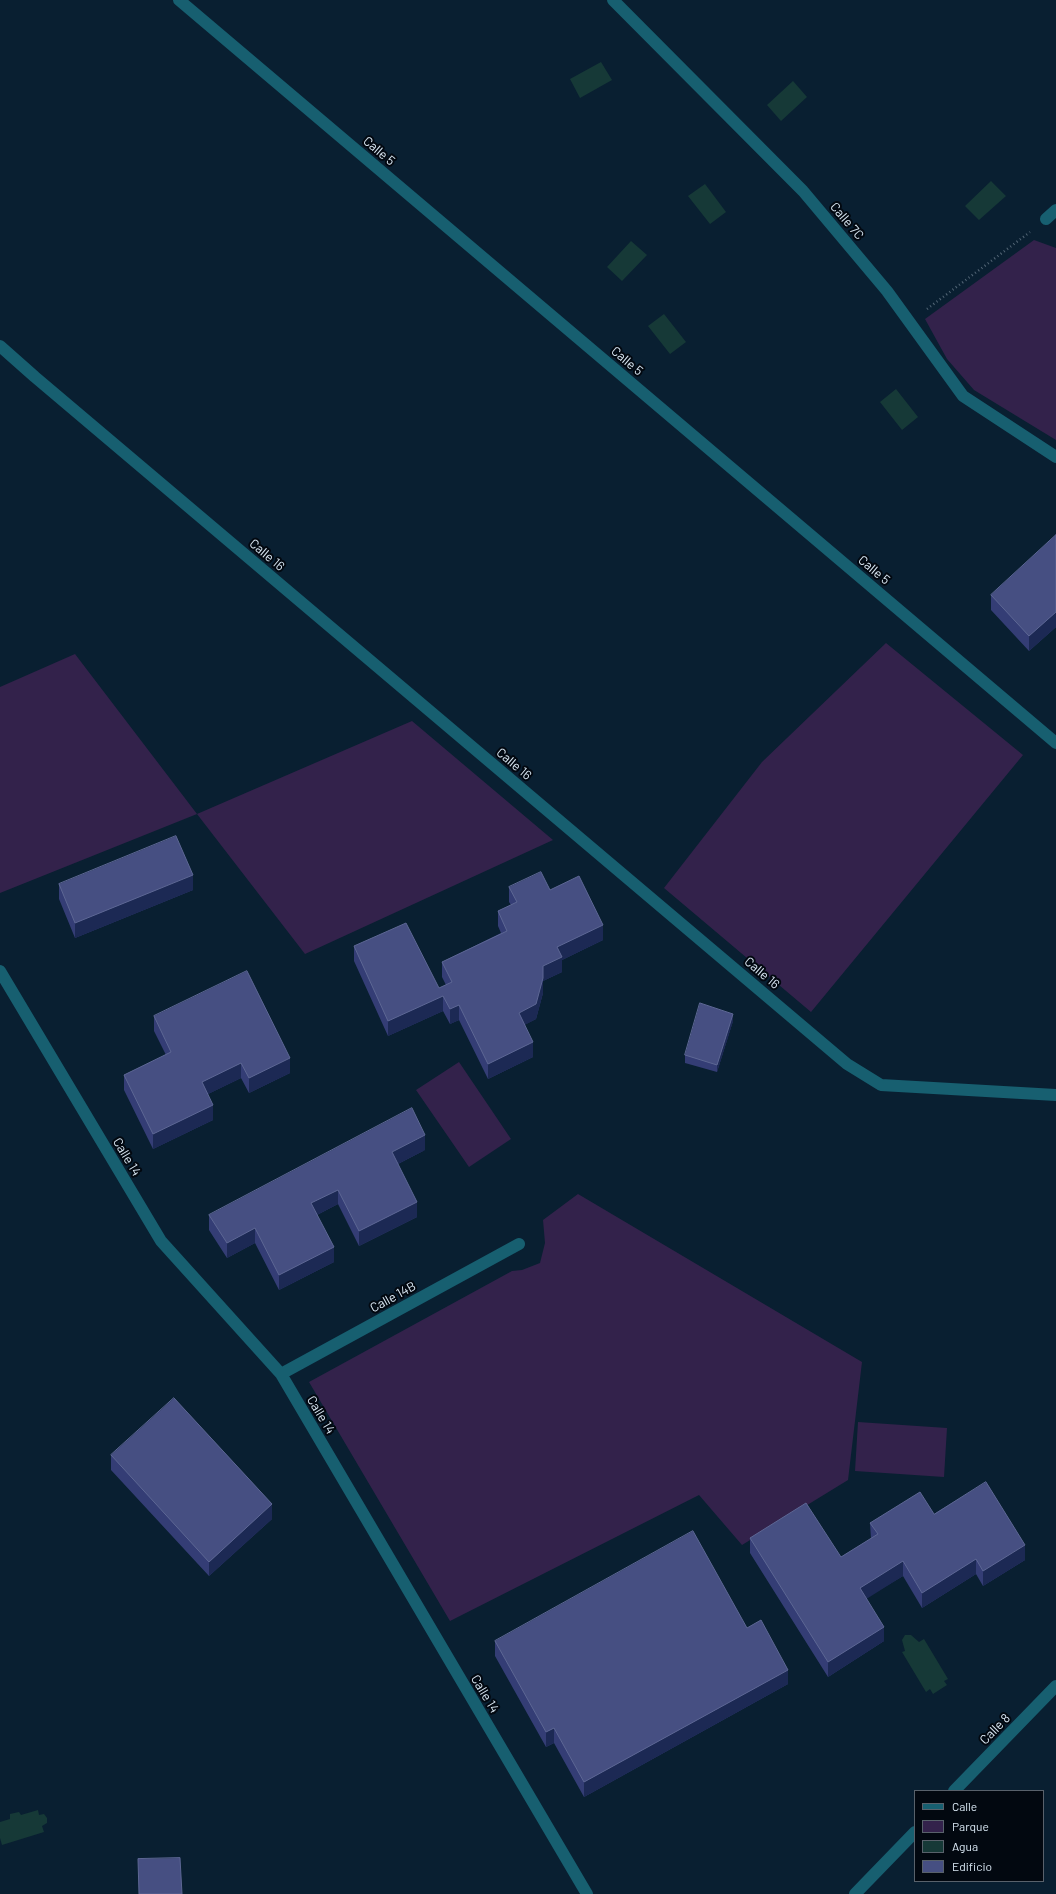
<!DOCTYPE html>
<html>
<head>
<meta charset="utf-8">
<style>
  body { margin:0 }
  #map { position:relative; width:1056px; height:1894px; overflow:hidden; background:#091f31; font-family:Barlow,sans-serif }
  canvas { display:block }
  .legend { position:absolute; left:914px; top:1790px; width:130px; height:92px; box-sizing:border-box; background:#020810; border:1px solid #58616b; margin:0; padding:5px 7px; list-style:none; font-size:12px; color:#d9e7f3 }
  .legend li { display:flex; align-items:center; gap:8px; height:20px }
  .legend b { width:20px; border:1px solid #58616b }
</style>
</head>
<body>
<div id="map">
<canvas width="1056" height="1894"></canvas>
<ul class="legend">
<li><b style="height:5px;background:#175f70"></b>Calle</li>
<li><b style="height:11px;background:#33224b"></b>Parque</li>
<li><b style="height:11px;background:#163937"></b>Agua</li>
<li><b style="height:11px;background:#464f82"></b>Edificio</li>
</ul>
</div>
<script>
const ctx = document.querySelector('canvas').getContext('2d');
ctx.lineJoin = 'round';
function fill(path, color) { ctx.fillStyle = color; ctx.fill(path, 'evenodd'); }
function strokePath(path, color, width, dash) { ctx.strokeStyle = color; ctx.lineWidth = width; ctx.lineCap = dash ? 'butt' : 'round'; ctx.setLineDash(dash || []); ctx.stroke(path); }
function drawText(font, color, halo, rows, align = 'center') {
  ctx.font = font + ' Barlow,sans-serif'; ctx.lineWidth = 4; ctx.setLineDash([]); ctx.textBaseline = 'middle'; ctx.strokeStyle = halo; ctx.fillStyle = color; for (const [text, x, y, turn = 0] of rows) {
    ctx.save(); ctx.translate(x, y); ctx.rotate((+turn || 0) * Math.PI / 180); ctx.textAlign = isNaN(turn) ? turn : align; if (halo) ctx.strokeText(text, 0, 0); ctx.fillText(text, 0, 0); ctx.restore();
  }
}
const green = new Path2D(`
  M1034 240 1056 248V440L974 390 947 359 925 319Z
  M886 643 1023 755 811 1012 664 888 762 762Z
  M75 654 197 814 412 721 553 840 305 954 197 814 0 893V687Z
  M459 1062 511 1139 469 1167 416 1090Z
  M578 1194 862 1362 848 1480 742 1545 699 1495 450 1621 309 1382 512 1271 522 1270 540 1263 545 1243 543 1220Z
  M858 1422 947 1428 944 1477 855 1471Z`);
const water = new Path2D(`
  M601 62 612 80 580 98 570 79Z
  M793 81 807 97 781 121 767 105Z
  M991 181 1006 196 979 220 965 206Z
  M705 184 726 212 710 224 688 196Z
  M631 241 647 255 622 281 607 267Z
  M664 314 686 342 670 354 648 326Z
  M896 389 918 417 902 430 880 402Z
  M905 1635H911L919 1642 924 1639 948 1679 944 1681 947 1685 933 1694 930 1689 926 1692 902 1652 905 1651 902 1640Z
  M38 1810 39 1815 44 1814 47 1818V1823L42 1826 44 1832 2 1845 0 1838V1822L10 1819V1814L19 1812 21 1815Z`);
const path = new Path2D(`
  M927 309 1030 232`);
const minor = new Path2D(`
  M179 0 1056 743
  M613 0 803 191 887 291 963 396 1056 457
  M1046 219 1056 210
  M0 346 35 377 847 1064 881 1085 1056 1095
  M0 971 161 1241 281 1374 587 1894
  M281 1374 519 1244
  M954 1791 1056 1686
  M855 1894 915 1832`);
const wall = new Path2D(`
  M1056 535V627L1029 651 991 610V595Z
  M59 884 193 890 75 938 59 899Z
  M509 887 550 890 603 940 562 960V972L543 981V993L536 1019 524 1025 533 1057 488 1079 459 1020 450 1024 443 1011 388 1036 354 961V946L439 988 446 985 442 977V962L501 933 498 926V911L511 905 509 902Z
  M154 1016 290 1073 249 1093 241 1078 208 1094 213 1120 153 1149 124 1090V1075L166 1055 154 1031Z
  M733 1021 717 1072 685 1063V1055Z
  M425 1150 398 1164 417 1217 359 1246 338 1204 317 1215 334 1262 279 1290 255 1243 227 1258 209 1230V1215Z
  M111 1455 272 1519 209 1576 111 1470Z
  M934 1514 1025 1560 983 1586 976 1574 922 1608 903 1576 866 1598 884 1641 828 1677 750 1553V1538L841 1557 871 1539 870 1523Z
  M747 1628 788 1684 584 1797 554 1743 546 1747 495 1656V1641Z`);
const shadedWall = new Path2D(`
  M1056 612V627L1029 651V636Z
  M193 875V890L75 938V923Z
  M603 925V940L562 960V972L543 981V993L536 1019 519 1028V1013L543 966 557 947Z
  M443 996V1011L388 1036V1021Z
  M459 1005V1020L450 1024V1009Z
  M733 1014V1021L717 1072V1065Z
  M533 1042V1057L488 1079V1064Z
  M290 1058V1073L249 1093V1078Z
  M241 1063V1078L202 1097V1082Z
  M213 1105V1120L153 1149V1134Z
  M425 1135V1150L392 1167V1152Z
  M338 1190V1204L311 1218V1203Z
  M417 1202V1217L359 1246V1231Z
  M255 1228V1243L227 1258V1243Z
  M334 1247V1262L279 1290V1275Z
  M272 1504V1519L209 1576V1562Z
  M1025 1545V1560L983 1586V1571Z
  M976 1559V1574L922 1608V1593Z
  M903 1561V1576L860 1603V1588Z
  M884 1627V1641L828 1677V1662Z
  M788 1670V1684L584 1797V1782Z
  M554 1728V1743L546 1747V1732Z`);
const building = new Path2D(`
  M1056 535V612L1029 636 991 595Z
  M176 836 193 875 75 923 59 884Z
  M541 872 550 890 579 876 603 925 557 947 562 957 543 966V978L536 1004 519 1013 533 1042 488 1064 459 1005 450 1009 443 996 388 1021 354 946 406 923 439 988 452 982 442 962 507 931 498 911 517 902 509 887Z
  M247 971 290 1058 249 1078 241 1063 202 1082 213 1105 153 1134 124 1075 171 1052 154 1016Z
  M700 1003 733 1014 717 1065 685 1055Z
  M412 1108 425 1135 392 1152 417 1202 359 1231 338 1190 311 1203 334 1247 279 1275 255 1228 227 1243 209 1215Z
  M174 1398 272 1504 209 1562 111 1455Z
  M986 1482 1025 1545 983 1571 976 1559 922 1593 903 1561 860 1588 884 1627 828 1662 750 1538 806 1503 841 1557 878 1534 870 1523 920 1492 934 1514Z
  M693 1531 747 1628 761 1620 788 1670 584 1782 554 1728 546 1732 495 1641Z
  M180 1858 182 1894H139L138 1859Z`);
const streetNames = [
  ["Calle 5",379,151,40],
  ["Calle 7C",847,221,50],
  ["Calle 5",627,361,40],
  ["Calle 16",267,555,40],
  ["Calle 5",874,570,40],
  ["Calle 16",514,764,40],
  ["Calle 16",762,973,40],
  ["Calle 14",127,1157,59],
  ["Calle 14B",393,1297,-29],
  ["Calle 14",321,1415,59],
  ["Calle 14",485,1694,59],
  ["Calle 8",995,1729,-46]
];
fill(green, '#33224b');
fill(water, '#163937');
strokePath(path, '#536676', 2.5, [1, 3]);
strokePath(minor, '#175f70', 12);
fill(wall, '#343d75');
fill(shadedWall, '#1c2954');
fill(building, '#464f82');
strokePath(building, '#5d6794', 1);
drawText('13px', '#d9e7f3', '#020810', streetNames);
</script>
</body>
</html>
